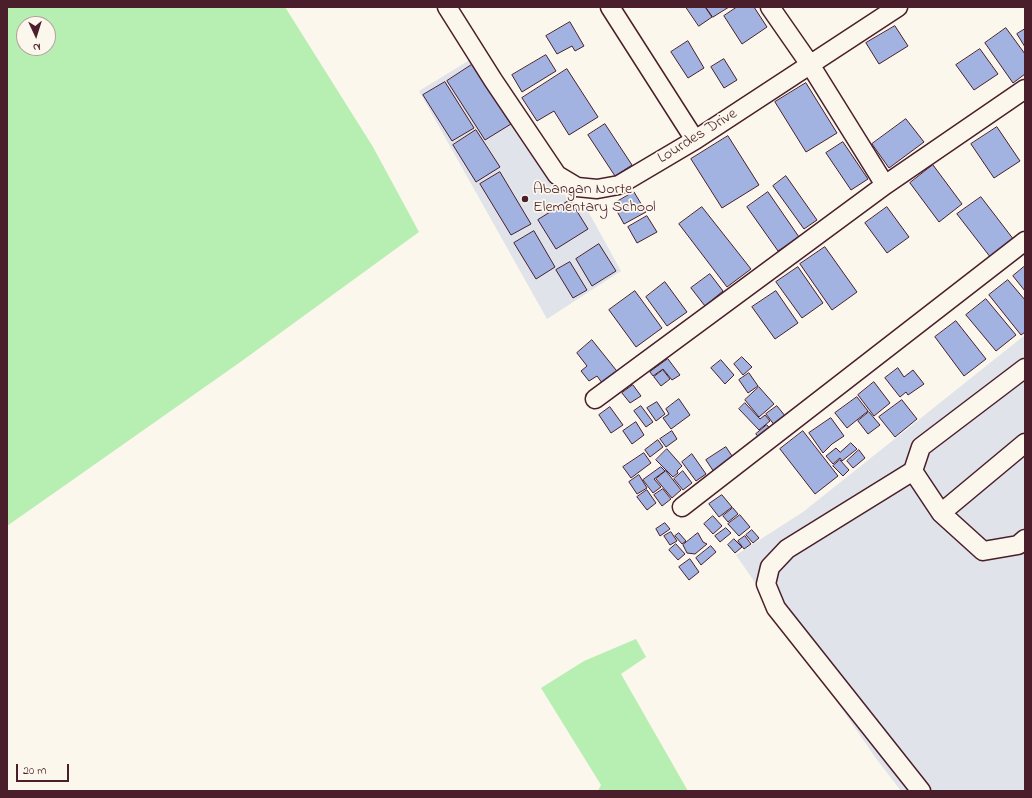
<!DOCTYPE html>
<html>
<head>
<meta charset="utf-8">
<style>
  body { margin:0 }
  #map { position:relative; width:1032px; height:798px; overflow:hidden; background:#fbf7ec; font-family:"Indie Flower",sans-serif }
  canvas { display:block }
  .frame { position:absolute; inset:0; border:8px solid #4a1f2b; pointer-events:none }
  .north { position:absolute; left:16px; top:16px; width:40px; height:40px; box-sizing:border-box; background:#fbf7ec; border:1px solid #b4a19f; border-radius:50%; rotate:176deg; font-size:11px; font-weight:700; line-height:16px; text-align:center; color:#4a1f2b }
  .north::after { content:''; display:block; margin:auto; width:14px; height:18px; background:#4a1f2b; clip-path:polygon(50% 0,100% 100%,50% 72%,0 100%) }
  .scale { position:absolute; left:16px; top:764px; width:53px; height:18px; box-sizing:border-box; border:2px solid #4a1f2b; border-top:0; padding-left:5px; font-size:12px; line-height:14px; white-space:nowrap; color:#4a1f2b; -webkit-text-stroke:3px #fbf7ec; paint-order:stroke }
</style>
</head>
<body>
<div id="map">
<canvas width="1032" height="798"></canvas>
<div class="frame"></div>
<div class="north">N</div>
<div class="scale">20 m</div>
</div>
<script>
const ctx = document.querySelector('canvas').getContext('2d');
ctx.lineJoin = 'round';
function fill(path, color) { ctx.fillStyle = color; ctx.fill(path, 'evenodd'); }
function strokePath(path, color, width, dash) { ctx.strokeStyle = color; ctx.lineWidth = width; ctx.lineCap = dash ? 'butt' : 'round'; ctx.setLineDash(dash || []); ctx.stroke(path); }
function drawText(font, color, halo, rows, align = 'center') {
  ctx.font = font + ' "Indie Flower",sans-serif'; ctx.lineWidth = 3.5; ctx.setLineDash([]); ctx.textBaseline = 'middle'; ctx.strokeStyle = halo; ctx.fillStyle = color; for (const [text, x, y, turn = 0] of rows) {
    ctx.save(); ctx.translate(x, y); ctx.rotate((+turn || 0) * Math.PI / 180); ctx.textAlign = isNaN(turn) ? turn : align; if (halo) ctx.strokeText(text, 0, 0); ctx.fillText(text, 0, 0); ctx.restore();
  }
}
const built = new Path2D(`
  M473 58 553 187 588 211 621 271 547 319 419 91Z
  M1025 335V791H901L875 757 736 555 803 512Z`);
const green = new Path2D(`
  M7 7H285L373 147 419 232 239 363 7 526ZM24 24H48V48H24Z
  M636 639 646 657 621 674 688 791H598L601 785 541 688 584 661Z`);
const building = new Path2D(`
  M686 7H705L712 17 699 26Z
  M706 7H729L713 17Z
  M737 7H754L767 27 742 44 724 16Z
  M570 22 584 46 575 51 572 46 557 54 546 36Z
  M895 26 908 46 879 64 866 43Z
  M1006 28 1025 54V74L1013 83 985 43Z
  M1025 29V47L1017 34Z
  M688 41 704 68 688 78 671 52Z
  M980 49 998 74 974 90 956 65Z
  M546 55 556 71 522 92 512 75Z
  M724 59 737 80 724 88 711 67Z
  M473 64 511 124 485 140 447 81Z
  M567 69 598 117 569 135 554 111 537 121 522 98Z
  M445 82 474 128 452 141 423 95Z
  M806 83 837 133 806 152 775 102Z
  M906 119 924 142 889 168 872 144Z
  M605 124 632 165 615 176 588 135Z
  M997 127 1020 161 994 178 971 144Z
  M476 130 500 167 476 182 453 145Z
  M728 136 759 185 722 208 691 159Z
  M843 142 868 179 851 190 826 153Z
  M933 165 962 204 939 222 910 183Z
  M500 172 531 224 511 235 480 184Z
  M786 176 817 220 804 229 773 186Z
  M634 192 646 212 624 224 613 204Z
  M768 192 799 237 778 251 747 207Z
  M981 197 1014 240 991 258 957 214Z
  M570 200 588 229 556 249 538 220Z
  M702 207 751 269 727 287 679 224Z
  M887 207 909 237 887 253 865 223Z
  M647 216 657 232 637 243 628 227Z
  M534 231 555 267 536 279 514 243Z
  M599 244 616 271 592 286 576 259Z
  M825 247 857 292 832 310 800 264Z
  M570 262 587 290 573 298 556 270Z
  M1025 266V291L1013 276Z
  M798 267 823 303 802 318 776 282Z
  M710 274 723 291 705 306 691 288Z
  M1008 280 1025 300V332L1021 335 989 295Z
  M665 282 687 312 667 326 646 297Z
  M635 291 662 328 636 347 609 310Z
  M776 291 798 323 775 339 752 307Z
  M986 299 1016 335 996 351 966 315Z
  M956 321 986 359 964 376 935 337Z
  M592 340 620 375 605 387 597 376 589 381 581 371 587 366 577 353Z
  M742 357 752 367 743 375 734 364Z
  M668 359 680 375 672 380 663 369 653 376 650 372Z
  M721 360 734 375 725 384 711 368Z
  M898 368 904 377 913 370 924 384 908 395 906 392 900 397 885 378Z
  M663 370 670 379 661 386 654 377Z
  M749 373 758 386 748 393 739 380Z
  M874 382 890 403 874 416 858 395Z
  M633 385 641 396 630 403 622 393Z
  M759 387 774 404 759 417 745 400Z
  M857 397 868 411 847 428 835 413Z
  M679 399 690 415 671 429 663 418 669 414 666 409Z
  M902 400 917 419 895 437 879 417Z
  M657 402 665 414 656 421 647 408Z
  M745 403 760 419 765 415 770 421 759 430 739 409Z
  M641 406 653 422 646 427 634 411Z
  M777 406 786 417 775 426 766 414Z
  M610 407 623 425 611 433 599 415Z
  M869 412 880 425 868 434 858 421Z
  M831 418 844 436 832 444 823 453 809 433Z
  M636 422 644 435 632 444 623 431Z
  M767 425 772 431 761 440 756 434Z
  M672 431 677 439 666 447 660 439Z
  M803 431 838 476 815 494 780 449Z
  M658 440 663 447 650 457 645 450Z
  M851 443 857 449 842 461 840 458 833 464 826 456 836 448 840 452Z
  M726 447 734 459 714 472 706 460Z
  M667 449 682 466 677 471 678 473 673 477 656 460Z
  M859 450 865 458 853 468 847 461Z
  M644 453 651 463 631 478 623 467Z
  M692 454 706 474 696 481 682 462Z
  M840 460 849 470 843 476 833 466Z
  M661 467 665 471 654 479 661 487 653 493 643 480Z
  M666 471 681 490 672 498 656 479Z
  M683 471 692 483 683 490 674 479Z
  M639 475 647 488 637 494 629 482Z
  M663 489 671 499 662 506 654 495Z
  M647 490 656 503 647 510 637 497Z
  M722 495 732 507 719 517 709 504Z
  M733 508 738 514 728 522 723 516Z
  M740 515 750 527 739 536 728 524Z
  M713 516 722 526 713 534 704 524Z
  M665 523 670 529 660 536 656 529Z
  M726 528 731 533 720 542 715 536Z
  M752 530 759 538 753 543 746 535Z
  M671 532 677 541 670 545 664 536Z
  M679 533 686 541 682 544 675 536Z
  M698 533 703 542 707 544 695 554 687 553 683 545Z
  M745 536 751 544 744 549 738 541Z
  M734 539 742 547 735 553 728 545Z
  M676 544 685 554 678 560 669 550Z
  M711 546 716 552 701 565 696 558Z
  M690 559 699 572 689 580 679 567Z`);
const minor = new Path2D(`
  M447 7 493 80 557 175 577 187 597 189 619 185 695 140 898 7
  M610 7 695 140
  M770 7 811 66 885 185 1025 89
  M1025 368 921 447 913 471 941 513 983 551 1018 545 1025 539
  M595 399 885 185
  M913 471 787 549 770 567 766 584 776 608 921 791
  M682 507 1025 241
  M941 513 1025 443`);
const markers = [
  [525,199,4,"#4a1f2b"]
];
const streetNames = [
  ["Lourdes Drive",698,137,-32]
];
const poiNames = [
  ["Abangan Norte",533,190],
  ["Elementary School",533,208]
];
fill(built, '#e0e3e9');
fill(green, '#b7eeb1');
fill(building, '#a2b3e2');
strokePath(building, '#4a1f2b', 1);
strokePath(minor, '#4a1f2b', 21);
strokePath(minor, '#fbf7ec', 18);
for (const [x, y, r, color] of markers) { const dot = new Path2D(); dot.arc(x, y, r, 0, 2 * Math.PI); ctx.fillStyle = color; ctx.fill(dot); strokePath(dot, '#fbf7ec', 1.5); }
drawText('16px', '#4a1f2b', '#fbf7ec', streetNames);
drawText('16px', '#4a1f2b', '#fbf7ec', poiNames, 'left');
</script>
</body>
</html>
